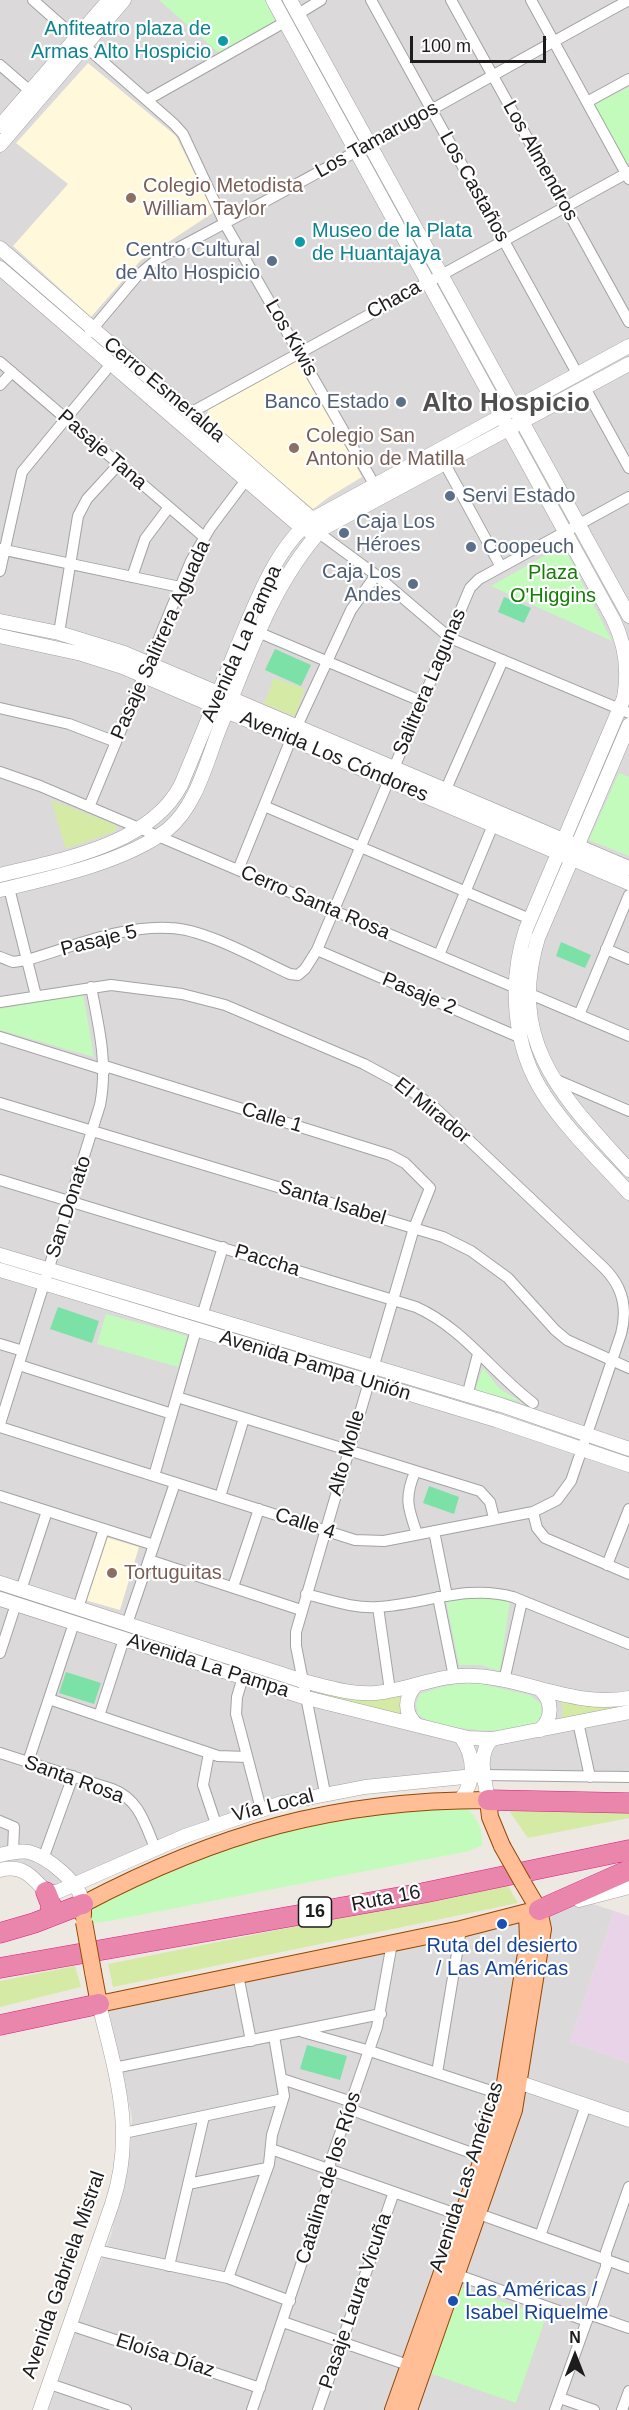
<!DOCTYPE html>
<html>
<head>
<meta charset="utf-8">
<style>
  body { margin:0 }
  #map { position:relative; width:629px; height:2410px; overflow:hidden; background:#eee8e2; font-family:Arial,sans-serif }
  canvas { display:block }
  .north { position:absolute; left:545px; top:2326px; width:60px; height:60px; -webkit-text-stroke:4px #fff; paint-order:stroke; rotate:0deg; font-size:16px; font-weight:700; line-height:24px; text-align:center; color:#1c1c1c }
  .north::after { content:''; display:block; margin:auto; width:21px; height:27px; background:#1c1c1c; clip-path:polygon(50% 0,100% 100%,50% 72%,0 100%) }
  .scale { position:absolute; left:410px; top:36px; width:136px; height:27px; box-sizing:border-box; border:3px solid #1c1c1c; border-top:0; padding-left:8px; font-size:18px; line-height:21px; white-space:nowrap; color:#1c1c1c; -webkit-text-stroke:4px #fff; paint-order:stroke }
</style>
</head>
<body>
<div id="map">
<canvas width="629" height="2410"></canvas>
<div class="north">N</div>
<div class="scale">100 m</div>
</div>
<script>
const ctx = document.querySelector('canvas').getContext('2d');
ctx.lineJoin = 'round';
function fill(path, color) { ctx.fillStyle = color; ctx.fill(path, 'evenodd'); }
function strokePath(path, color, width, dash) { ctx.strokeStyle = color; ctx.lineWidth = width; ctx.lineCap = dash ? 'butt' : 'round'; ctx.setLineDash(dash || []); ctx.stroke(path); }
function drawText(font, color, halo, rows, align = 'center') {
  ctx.font = font + ' Arial,sans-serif'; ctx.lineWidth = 4.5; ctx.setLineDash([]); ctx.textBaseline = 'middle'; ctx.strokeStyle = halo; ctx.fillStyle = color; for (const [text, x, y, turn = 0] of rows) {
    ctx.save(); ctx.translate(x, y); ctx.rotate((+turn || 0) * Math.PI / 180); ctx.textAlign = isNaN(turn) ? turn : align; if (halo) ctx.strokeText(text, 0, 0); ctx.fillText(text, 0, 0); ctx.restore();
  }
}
const residential = new Path2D(`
  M0 0H629V1780H491L321 1799 255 1816 210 1833 45 1905 25 1876 0 1874Z
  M590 1903 614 1911 570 2042 629 2063V2410H48L61 2367 111 2235 131 2143 132 2118 108 2007Z`);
const industrial = new Path2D(`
  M614 1911 629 1916V2063L570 2042Z`);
const education = new Path2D(`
  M88 63 176 136 214 212 140 261 91 317 13 246 68 184 16 143Z
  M298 360 362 477 329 497 313 509 206 419 208 410Z
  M105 1537 139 1547 120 1610 85 1600Z`);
const grass = new Path2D(`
  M274 678 305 689 295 716 264 704Z
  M51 800 116 825V831L66 849Z
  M323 1691 401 1693 399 1704 401 1716 323 1696Z
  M560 1700 597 1707 629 1701V1706L561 1719 563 1709Z
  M505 1805 604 1813 629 1812V1818L528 1838Z
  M507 1884 518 1903 113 1987 108 1964Z
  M75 1966 81 1987 0 2007V1981Z`);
const park = new Path2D(`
  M159 0H267L279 21 219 53Z
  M629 87V163L624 166 592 106Z
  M563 545 612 641 491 586Z
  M619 773 629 777V856L589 840Z
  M83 993 94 1057 0 1030V1009Z
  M106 1314 187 1336 178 1367 97 1344Z
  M483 1368 500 1389 522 1402 475 1390Z
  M464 1595 510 1600 500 1671 480 1665H459L446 1601Z
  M472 1682 530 1695 541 1704V1718C538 1721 534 1725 530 1726 504 1735 440 1730 418 1715L416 1704 420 1694 441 1687Z
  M467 1808C477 1817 484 1832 482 1845L469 1851 109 1921 93 1923 88 1915 94 1906C134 1888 174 1866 215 1851 295 1822 382 1811 467 1808Z
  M460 2287 546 2317 516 2403 429 2373Z`);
const pitch = new Path2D(`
  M504 597 531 608 524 623 498 612Z
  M275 649 311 665 301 686 265 670Z
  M561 942 591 955 585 968 556 956Z
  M58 1307 99 1321 92 1343 50 1329Z
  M429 1486 459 1497 454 1514 423 1503Z
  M66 1672 101 1683 94 1704 59 1693Z
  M307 2045 347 2056 340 2080 300 2069Z`);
const minor = new Path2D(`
  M33 0 76 38
  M371 0 578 375
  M451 0 629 322
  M531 0 629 179
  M298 14 321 0
  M85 46 174 124 183 134 225 224 378 491
  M0 65 30 91
  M147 100 285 22
  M587 102 629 79
  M90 332 137 276 159 258C318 175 472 86 629 0
  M0 362 204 537
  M0 385 12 372
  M585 388 629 468
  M192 412 629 172
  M445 464 501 567
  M323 536 376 575 450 638 629 713
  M0 549 180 587
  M0 571 22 472 111 364
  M132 577 145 539 169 507
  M59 633 78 516 87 499 119 464
  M260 633 423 702
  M0 708 69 724 116 742
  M0 772 40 786 629 1036
  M446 789 503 660
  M264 806 530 919
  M89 807 191 561 210 528 246 480
  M238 870 291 739 351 610 376 575
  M9 888 36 996
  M606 949 629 959
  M317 950 521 1038
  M439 955 493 825
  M0 957 13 962 27 960C72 947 122 925 170 928 205 929 257 959 290 974L298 975 305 969 317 950 470 588 479 579 629 497
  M0 1002 111 985 182 994 225 1005 364 1064 401 1084 433 1106 603 1267C623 1286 628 1308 621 1334L571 1481 557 1500 533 1512 384 1541 355 1540 0 1427
  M579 1015 629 895
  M0 1037 105 1070
  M105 1066 390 1155 405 1163 430 1188 414 1228 296 1632V1646L325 1793
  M552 1078 629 1111
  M0 1103 443 1237 471 1251 508 1278 555 1330 567 1340 629 1368
  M0 1180 416 1307C463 1328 492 1372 533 1403
  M202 1316 223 1247
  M0 1344 23 1351
  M19 1365 172 1414
  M467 1396 478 1354
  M177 1397 480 1491 490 1502 494 1518
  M0 1424 100 1105C108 1064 99 1027 91 987
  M415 1472C404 1498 408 1508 417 1534
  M154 1476 196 1330
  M0 1496 154 1545
  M220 1497 244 1418
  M533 1512 537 1528 545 1538 629 1574
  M434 1531 447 1596
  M149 1560 301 1610
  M607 1565 629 1509
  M233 1587 259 1509
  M21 1590 47 1511
  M306 1594C330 1600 354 1609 379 1607 425 1604 467 1584 513 1597L629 1644
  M438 1597 454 1677
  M378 1607 390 1691
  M78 1608 104 1529
  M127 1624 175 1483
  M0 1653 16 1604
  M243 1677 237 1697 236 1714 261 1809
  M504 1681 522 1601
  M49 1699 218 1756 247 1757
  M99 1716 124 1639
  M578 1722 590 1777
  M0 1753 112 1789C139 1799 145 1824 155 1848
  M209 1753 203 1785 216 1824
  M28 1762 74 1623
  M484 1775 629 1777
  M0 1821 14 1827 13 1852
  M43 1859 73 1776
  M238 1975 251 2041
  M303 2032 370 2051 503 2095
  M114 2068 381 2014
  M437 2073 461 1929
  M282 2079 352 2102
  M349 2109 483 2157
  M124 2133 283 2099
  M271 2149 462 2216
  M188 2184 267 2168
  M479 2214 629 2268
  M540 2236 586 2105
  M96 2250 228 2278 290 2301
  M169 2266 204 2116
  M452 2273 587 2321
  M228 2278 269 2164 272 2135 284 2096 274 2036
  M589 2314 629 2328
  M283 2322 408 2365
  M70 2325 260 2388
  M50 2384 126 2410
  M560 2398 594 2410
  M252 2410 331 2176 330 2163 377 2027 392 1943
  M318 2410 394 2192
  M555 2410 606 2267V2252L629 2187
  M622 2410 629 2391`);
const tertiary = new Path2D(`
  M273 0 613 619C626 645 629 670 624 698L526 929C508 983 513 1048 545 1096 568 1131 601 1162 629 1193
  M290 0 629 616
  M0 126 109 0
  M0 145 124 0
  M0 248 319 525
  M0 268 296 523 309 531
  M0 621 59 633 124 653 629 868
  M0 636 82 654 123 667 629 883
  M629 725 538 938C506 1044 564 1098 629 1170
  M0 875C60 860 150 845 181 785 199 742 216 700 233 657 252 613 274 547 313 519L629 346
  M0 890C51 878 125 862 167 830 196 807 206 763 219 730 247 661 271 585 322 529L629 364
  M0 1255 501 1405 629 1449
  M0 1270 496 1420 629 1465
  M0 1583 303 1681C327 1687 351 1695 376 1693 409 1690 442 1673 475 1676 528 1679 575 1708 629 1698
  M0 1599 307 1698 468 1738 492 1739 629 1712
  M416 1685C404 1698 404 1714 417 1725
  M540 1689C553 1701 553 1718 540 1730
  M460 1800C476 1781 475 1757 461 1737
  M488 1800C485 1780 476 1755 492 1739
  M0 1855C9 1853 19 1850 29 1852 48 1857 81 1884 83 1904
  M0 1870C22 1864 33 1877 46 1892H57L185 1836 282 1803 365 1787 484 1775
  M579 1900 629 1887
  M509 2079 629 2120
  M40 2410 112 2204C136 2132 116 2075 99 2004`);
const primary = new Path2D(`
  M83 1915V1904C218 1833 334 1800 488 1800L490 1817 502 1846
  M93 1972 99 2004 461 1929 535 1910
  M393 2410 483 2157 503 2095 528 1941 527 1912
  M409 2410 514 2110 543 1929 539 1910 523 1883`);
const motorway = new Path2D(`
  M488 1800 629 1803
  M46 1892 51 1905 50 1917
  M539 1910 629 1870
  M0 1933 34 1923 83 1904
  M0 1968 423 1893 629 1850
  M0 2025 99 2004`);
const primaryBridge = new Path2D(`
  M502 1846 523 1883
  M84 1922 93 1972`);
const markers = [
  [223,41,6,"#0f9aa8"],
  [131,198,6,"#8d6e63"],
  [300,242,6,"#0f9aa8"],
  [272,261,6,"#5c6f8a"],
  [401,402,6,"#5c6f8a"],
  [294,448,6,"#8d6e63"],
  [450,496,6,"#5c6f8a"],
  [344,533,6,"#5c6f8a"],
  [471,547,6,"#5c6f8a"],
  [413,584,6,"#5c6f8a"],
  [112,1573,6,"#8d6e63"],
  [502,1924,6,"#1a4fb4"],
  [453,2301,6,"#1a4fb4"]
];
const shields = [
  [315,1912,33]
];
const shieldNames = [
  ["16",315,1912]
];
const cultureNames = [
  ["Anfiteatro plaza de",211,29],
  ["Armas Alto Hospicio",211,52],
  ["Museo de la Plata",312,231,"left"],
  ["de Huantajaya",312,254,"left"]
];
const streetNames = [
  ["Los Tamarugos",377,140,-29],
  ["Los Almendros",540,161,61],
  ["Los Castaños",474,187,61],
  ["Chaca",394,300,-29],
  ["Los Kiwis",291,338,60],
  ["Cerro Esmeralda",164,390,40],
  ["Pasaje Tana",102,450,41],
  ["Pasaje Salitrera Aguada",161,640,-66],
  ["Avenida La Pampa",242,644,-66],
  ["Salitrera Lagunas",430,682,-67],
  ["Avenida Los Cóndores",334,757,23],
  ["Cerro Santa Rosa",315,903,23],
  ["Pasaje 5",99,941,-14],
  ["Pasaje 2",419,994,23],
  ["El Mirador",432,1111,39],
  ["Calle 1",272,1118,17],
  ["Santa Isabel",332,1203,17],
  ["San Donato",69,1207,-72],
  ["Paccha",267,1261,17],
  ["Avenida Pampa Unión",315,1366,17],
  ["Alto Molle",347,1453,-74],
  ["Calle 4",305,1524,18],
  ["Avenida La Pampa",208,1666,18],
  ["Santa Rosa",74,1780,20],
  ["Vía Local",273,1806,-14],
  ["Ruta 16",386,1899,-11],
  ["Avenida Las Américas",467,2177,-72],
  ["Catalina de los Ríos",329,2178,-73],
  ["Avenida Gabriela Mistral",64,2275,-71],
  ["Pasaje Laura Vicuña",356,2301,-71],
  ["Eloísa Díaz",165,2356,18]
];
const educationNames = [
  ["Colegio Metodista",143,186],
  ["William Taylor",143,209],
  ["Colegio San",306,436],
  ["Antonio de Matilla",306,459],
  ["Tortuguitas",124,1573]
];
const serviceNames = [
  ["Centro Cultural",260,250],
  ["de Alto Hospicio",260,273],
  ["Banco Estado",389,402],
  ["Servi Estado",462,496,"left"],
  ["Caja Los",356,522,"left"],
  ["Héroes",356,545,"left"],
  ["Coopeuch",483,547,"left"],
  ["Caja Los",401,572],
  ["Andes",401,595]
];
const parkNames = [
  ["Plaza",553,573],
  ["O'Higgins",553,596]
];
const transitNames = [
  ["Ruta del desierto",502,1946],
  ["/ Las Américas",502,1969],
  ["Las Américas /",465,2290,"left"],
  ["Isabel Riquelme",465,2313,"left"]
];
const districtNames = [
  ["Alto Hospicio",506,404]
];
fill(residential, '#dbd9da');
fill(industrial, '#e8d3e8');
fill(education, '#fff8da');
fill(grass, '#d5eba5');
fill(park, '#c3fbbc');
fill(pitch, '#7ce1a7');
strokePath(minor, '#a3a3a3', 12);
strokePath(tertiary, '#a3a3a3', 15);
strokePath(primary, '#954700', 18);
strokePath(motorway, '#de1d84', 21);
strokePath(minor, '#fff', 10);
strokePath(tertiary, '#fff', 14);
strokePath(primary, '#ffbe96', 16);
strokePath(motorway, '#ea85ab', 20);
strokePath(primaryBridge, '#954700', 18, []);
strokePath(primaryBridge, '#ffbe96', 16);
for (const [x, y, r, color] of markers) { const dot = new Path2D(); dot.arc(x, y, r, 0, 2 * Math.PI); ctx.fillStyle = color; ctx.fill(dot); strokePath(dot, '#fff', 2); }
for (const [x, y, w] of shields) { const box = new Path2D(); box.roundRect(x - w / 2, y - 15, w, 30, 4.5); ctx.fillStyle = '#fff'; ctx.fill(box); strokePath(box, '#1c1c1c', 1.5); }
drawText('bold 18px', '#1c1c1c', null, shieldNames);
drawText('20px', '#0d838f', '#fff', cultureNames, 'right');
drawText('20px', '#1c1c1c', '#fff', streetNames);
drawText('20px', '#785e54', '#fff', educationNames, 'left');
drawText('20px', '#4e5e75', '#fff', serviceNames, 'right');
drawText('20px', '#147e07', '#fff', parkNames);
drawText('20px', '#164399', '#fff', transitNames);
drawText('bold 26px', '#4f4f4f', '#fff', districtNames);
</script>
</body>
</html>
